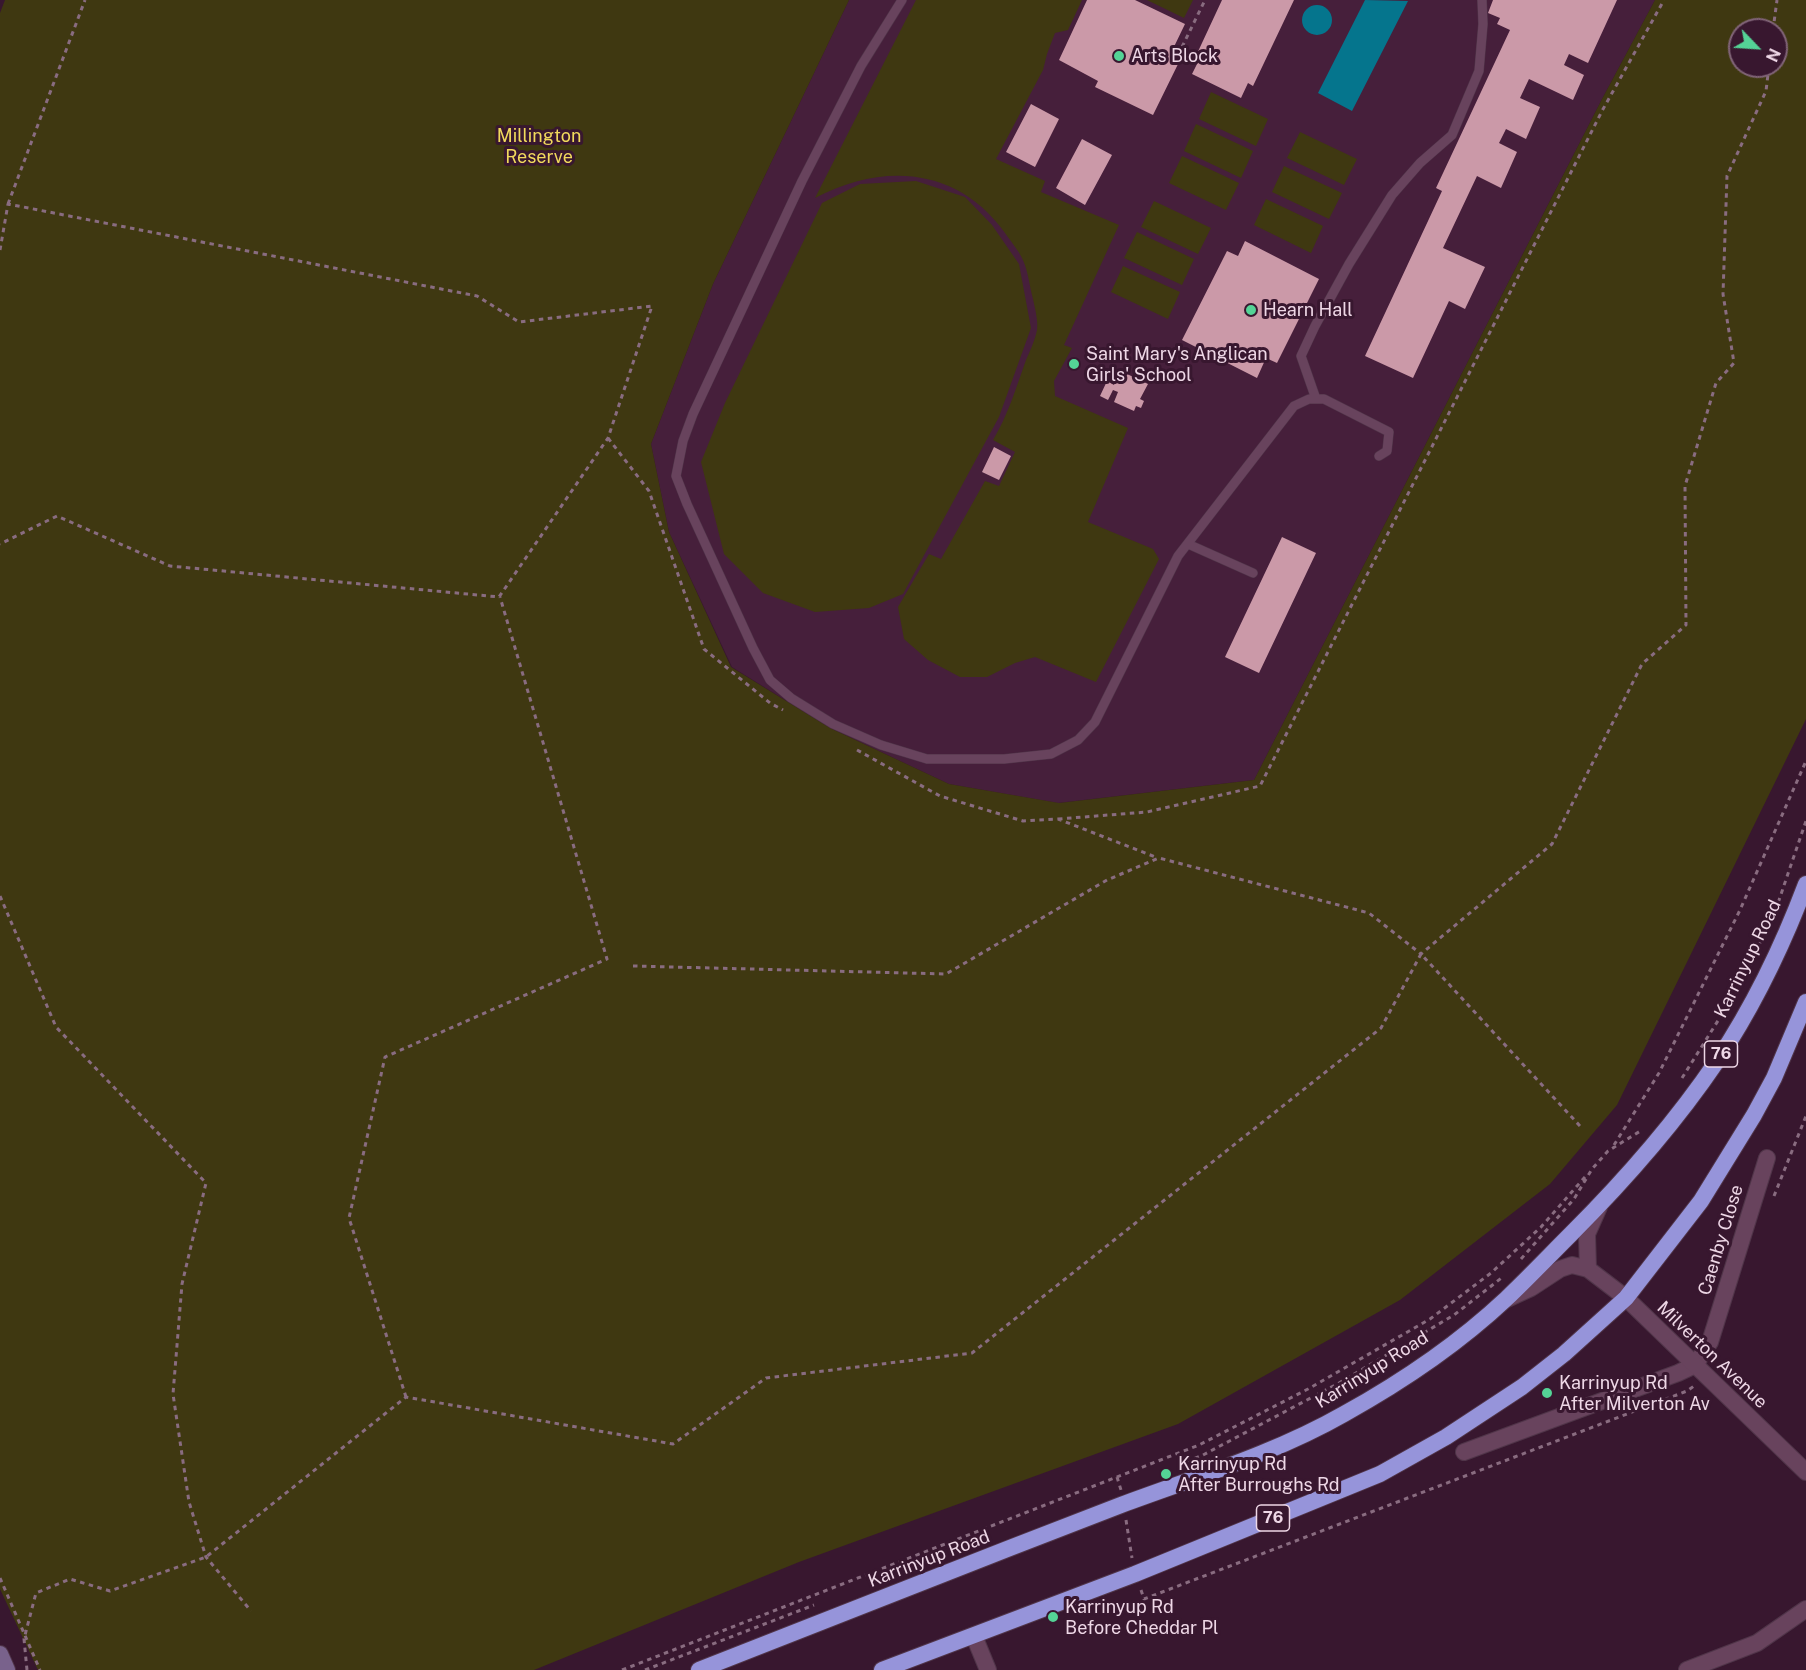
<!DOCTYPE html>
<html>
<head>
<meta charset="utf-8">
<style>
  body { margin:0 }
  #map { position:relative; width:1806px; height:1670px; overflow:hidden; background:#38172f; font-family:"Public Sans",sans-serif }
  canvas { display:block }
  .north { position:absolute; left:1728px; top:18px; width:60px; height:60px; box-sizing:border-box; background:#38172f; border:2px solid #816478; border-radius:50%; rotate:115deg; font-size:16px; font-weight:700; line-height:24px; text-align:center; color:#eed7e6 }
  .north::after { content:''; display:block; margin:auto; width:21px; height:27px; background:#54d396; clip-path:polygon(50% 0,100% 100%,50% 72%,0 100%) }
</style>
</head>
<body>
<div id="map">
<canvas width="1806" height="1670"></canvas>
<div class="north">N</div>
</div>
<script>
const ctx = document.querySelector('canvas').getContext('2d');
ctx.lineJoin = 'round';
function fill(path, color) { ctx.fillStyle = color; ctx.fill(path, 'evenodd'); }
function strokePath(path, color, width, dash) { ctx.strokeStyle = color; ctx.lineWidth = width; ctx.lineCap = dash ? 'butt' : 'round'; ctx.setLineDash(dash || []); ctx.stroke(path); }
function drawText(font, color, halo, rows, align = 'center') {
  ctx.font = font + ' "Public Sans",sans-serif'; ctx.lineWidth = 6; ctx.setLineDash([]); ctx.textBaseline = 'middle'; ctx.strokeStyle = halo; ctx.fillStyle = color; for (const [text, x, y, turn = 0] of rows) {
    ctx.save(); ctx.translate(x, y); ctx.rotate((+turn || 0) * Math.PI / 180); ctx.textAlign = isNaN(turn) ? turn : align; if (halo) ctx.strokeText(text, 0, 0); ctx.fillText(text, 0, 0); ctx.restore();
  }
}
const built = new Path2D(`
  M849 0H1655L1602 99 1254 780 1058 803 949 784 830 728 732 667 669 532 651 444 713 284Z`);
const green = new Path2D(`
  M5 0H849L713 284 651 444 669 532 731 667 830 728 949 784 1059 803 1254 780 1602 99 1655 0H1806V719L1617 1105 1550 1184 1400 1300 1178 1424 799 1562 534 1670H38L0 1589V13ZM1740 30H1776V66H1740Z
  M916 0H1082L1068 30 1055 33 1047 54 1043 70 996 159 1045 181 1041 192 1119 225 1064 345 1072 348 1054 381 1055 396 1128 428 1088 522 1153 549 1159 559 1096 682 1035 657 1015 663 987 677H960L928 660 904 639 898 607 929 554 941 559 985 481 999 486 1015 452 993 440C1008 415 1016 388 1026 360 1030 351 1035 340 1037 330 1039 319 1032 297 1030 286 1025 258 1021 255 1005 233 958 167 883 162 815 198Z
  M1147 0H1193L1184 18Z
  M1211 92 1268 119 1256 146 1199 119Z
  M1196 124 1253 151 1241 178 1184 151Z
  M1300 132 1357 159 1344 185 1287 158Z
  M1182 156 1239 183 1226 210 1169 183Z
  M1284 166 1342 193 1329 219 1272 192Z
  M916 181 965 197 992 225 1019 264 1031 328 999 417 903 594 869 608 815 612 763 593 724 554 701 462 725 403 822 203 860 184Z
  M1266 199 1323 226 1311 253 1254 225Z
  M1154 201 1211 228 1198 254 1141 227Z
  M1137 232 1194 259 1182 285 1124 258Z
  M1123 266 1180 292 1168 319 1111 292Z`);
const water = new Path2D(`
  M1365 0 1408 1 1352 111 1318 93Z
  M1302 20a15 15 0 1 1 30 0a15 15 0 1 1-30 0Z`);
const building = new Path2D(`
  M1087 0H1135L1185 24 1171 53 1181 58 1153 115 1095 87 1098 81 1059 60Z
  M1222 0H1294L1253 86 1248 83 1241 98 1192 74 1199 60 1195 58Z
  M1493 0H1617L1588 63 1569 54 1564 65 1584 75 1573 100 1529 79 1520 98 1540 107 1526 139 1506 129 1499 143 1517 152 1501 188 1477 176 1443 248 1485 267 1465 309 1449 301 1413 378 1365 356 1442 191 1436 188 1510 30 1497 24 1500 18 1488 13Z
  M1031 104 1059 119 1035 167 1006 152Z
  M1082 139 1112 155 1085 205 1056 188Z
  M1245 241 1319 279 1277 363 1266 358 1257 378 1182 340 1227 251 1238 256Z
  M1127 374 1148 384 1140 399 1144 401 1141 408 1136 406 1134 411 1114 402 1118 392 1113 390 1108 400 1100 396 1107 381 1114 385 1117 378 1124 381Z
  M994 447 1011 456 999 480 982 472Z
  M1282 537 1316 553 1259 673 1225 657Z`);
const path = new Path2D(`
  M1773 30 1777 0
  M1182 47 1205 0
  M8 204 85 0
  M0 250 8 204 477 296 519 322 652 306 608 438 499 597 170 566 57 516 0 544
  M608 438 649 491 704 649 770 703 783 710
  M857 750 940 796 1023 821 1058 819 1158 858
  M1058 819 1147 812 1260 786 1602 111 1664 0
  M0 896 56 1027 206 1183 182 1284 173 1394 189 1502 206 1557 251 1611
  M633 966 946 974 1107 880 1159 858 1369 913 1421 954 1552 844 1642 664 1686 625 1685 486 1716 383 1734 363 1723 294 1727 176 1766 91 1769 66
  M1745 976 1778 903 1806 821
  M1682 1078 1741 984
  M1614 1145 1659 1073 1740 910 1806 761
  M1774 1196 1806 1116
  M1521 1259 1574 1199 1592 1169 1608 1151 1642 1130
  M406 1397 349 1218 385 1057 607 959 500 597
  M1178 1465 1203 1455 1339 1383 1454 1315 1504 1276
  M1117 1477 1121 1490
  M1126 1520 1132 1558
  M0 1578 40 1670
  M1141 1590 1144 1599 1687 1391 1694 1386
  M27 1670 24 1639 36 1593 70 1579 110 1591 206 1557 406 1397 673 1444 766 1378 972 1353 1381 1028 1421 954 1580 1126
  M622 1670 1199 1445 1308 1389 1430 1319 1491 1273 1541 1227 1585 1177
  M645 1670 814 1605`);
const service = new Path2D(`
  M902 0 861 66 802 181 693 414 683 441 676 476 687 504 753 648 770 680 791 698 833 724 881 745 927 759H1004L1051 754 1078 740 1095 722 1178 556 1294 406 1309 399H1324L1389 432 1387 451 1379 456
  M1316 399 1301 356 1315 326 1349 264 1392 195 1420 163 1452 135 1479 71 1483 24 1482 0
  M1188 544 1253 573`);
const minor = new Path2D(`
  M1464 1452 1678 1373 1695 1365 1710 1342 1767 1158
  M974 1636 988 1670
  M1687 1670 1757 1643 1806 1609`);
const tertiary = new Path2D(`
  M1588 1269 1587 1234 1599 1207
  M1507 1299 1531 1288 1560 1269 1572 1265 1588 1269 1626 1298 1806 1472`);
const secondary = new Path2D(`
  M0 1654 7 1670`);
const trunk = new Path2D(`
  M699 1670C840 1615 980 1559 1121 1505 1196 1477 1274 1454 1344 1414 1400 1383 1459 1343 1506 1299 1528 1278 1549 1256 1571 1234 1624 1181 1675 1123 1717 1061 1753 1007 1783 945 1806 884
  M882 1670 1135 1574 1380 1474 1446 1437 1522 1387 1564 1354 1626 1298 1701 1201 1754 1115 1774 1078 1806 1002`);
const markers = [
  [1119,56,6,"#54d396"],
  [1251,310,6,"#54d396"],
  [1074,364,6,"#54d396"],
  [1547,1393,6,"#54d396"],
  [1166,1474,6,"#54d396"],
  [1053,1617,6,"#54d396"]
];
const shields = [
  [1721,1054,33],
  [1273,1518,33]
];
const shieldNames = [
  ["76",1721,1054],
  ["76",1273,1518]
];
const poiNames = [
  ["Arts Block",1131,56],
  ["Hearn Hall",1263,310],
  ["Saint Mary's Anglican",1086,354],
  ["Girls' School",1086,375],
  ["Karrinyup Rd",1559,1383],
  ["After Milverton Av",1559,1404],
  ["Karrinyup Rd",1178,1464],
  ["After Burroughs Rd",1178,1485],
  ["Karrinyup Rd",1065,1607],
  ["Before Cheddar Pl",1065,1628]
];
const parkNames = [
  ["Millington",539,136],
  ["Reserve",539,157]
];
const streetNames = [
  ["Karrinyup Road",1748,959,-64],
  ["Caenby Close",1721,1240,-73],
  ["Milverton Avenue",1712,1355,44],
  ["Karrinyup Road",1372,1370,-32],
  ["Karrinyup Road",929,1559,-21]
];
fill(built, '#461f3b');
fill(green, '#3f3811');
fill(water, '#05758d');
fill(building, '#cb99a8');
strokePath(service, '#503549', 10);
strokePath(minor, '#503549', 18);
strokePath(tertiary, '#503549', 18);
strokePath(secondary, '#503549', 18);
strokePath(trunk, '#503549', 18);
strokePath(path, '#896c80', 3, [4.5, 4.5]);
strokePath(service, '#68435d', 9);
strokePath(minor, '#68435d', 16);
strokePath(tertiary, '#68435d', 16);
strokePath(secondary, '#79628c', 16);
strokePath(trunk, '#9694da', 16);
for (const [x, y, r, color] of markers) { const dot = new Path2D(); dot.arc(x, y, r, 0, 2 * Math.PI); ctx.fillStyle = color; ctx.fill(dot); strokePath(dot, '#38172f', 2); }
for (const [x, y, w] of shields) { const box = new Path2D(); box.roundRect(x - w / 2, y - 13, w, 26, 4.5); ctx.fillStyle = '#38172f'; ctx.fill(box); strokePath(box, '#eed7e6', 1.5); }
drawText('bold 16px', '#eed7e6', null, shieldNames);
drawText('18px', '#eed7e6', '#38172f', poiNames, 'left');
drawText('18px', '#f1da5c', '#38172f', parkNames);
drawText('18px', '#eed7e6', '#38172f', streetNames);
</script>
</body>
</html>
